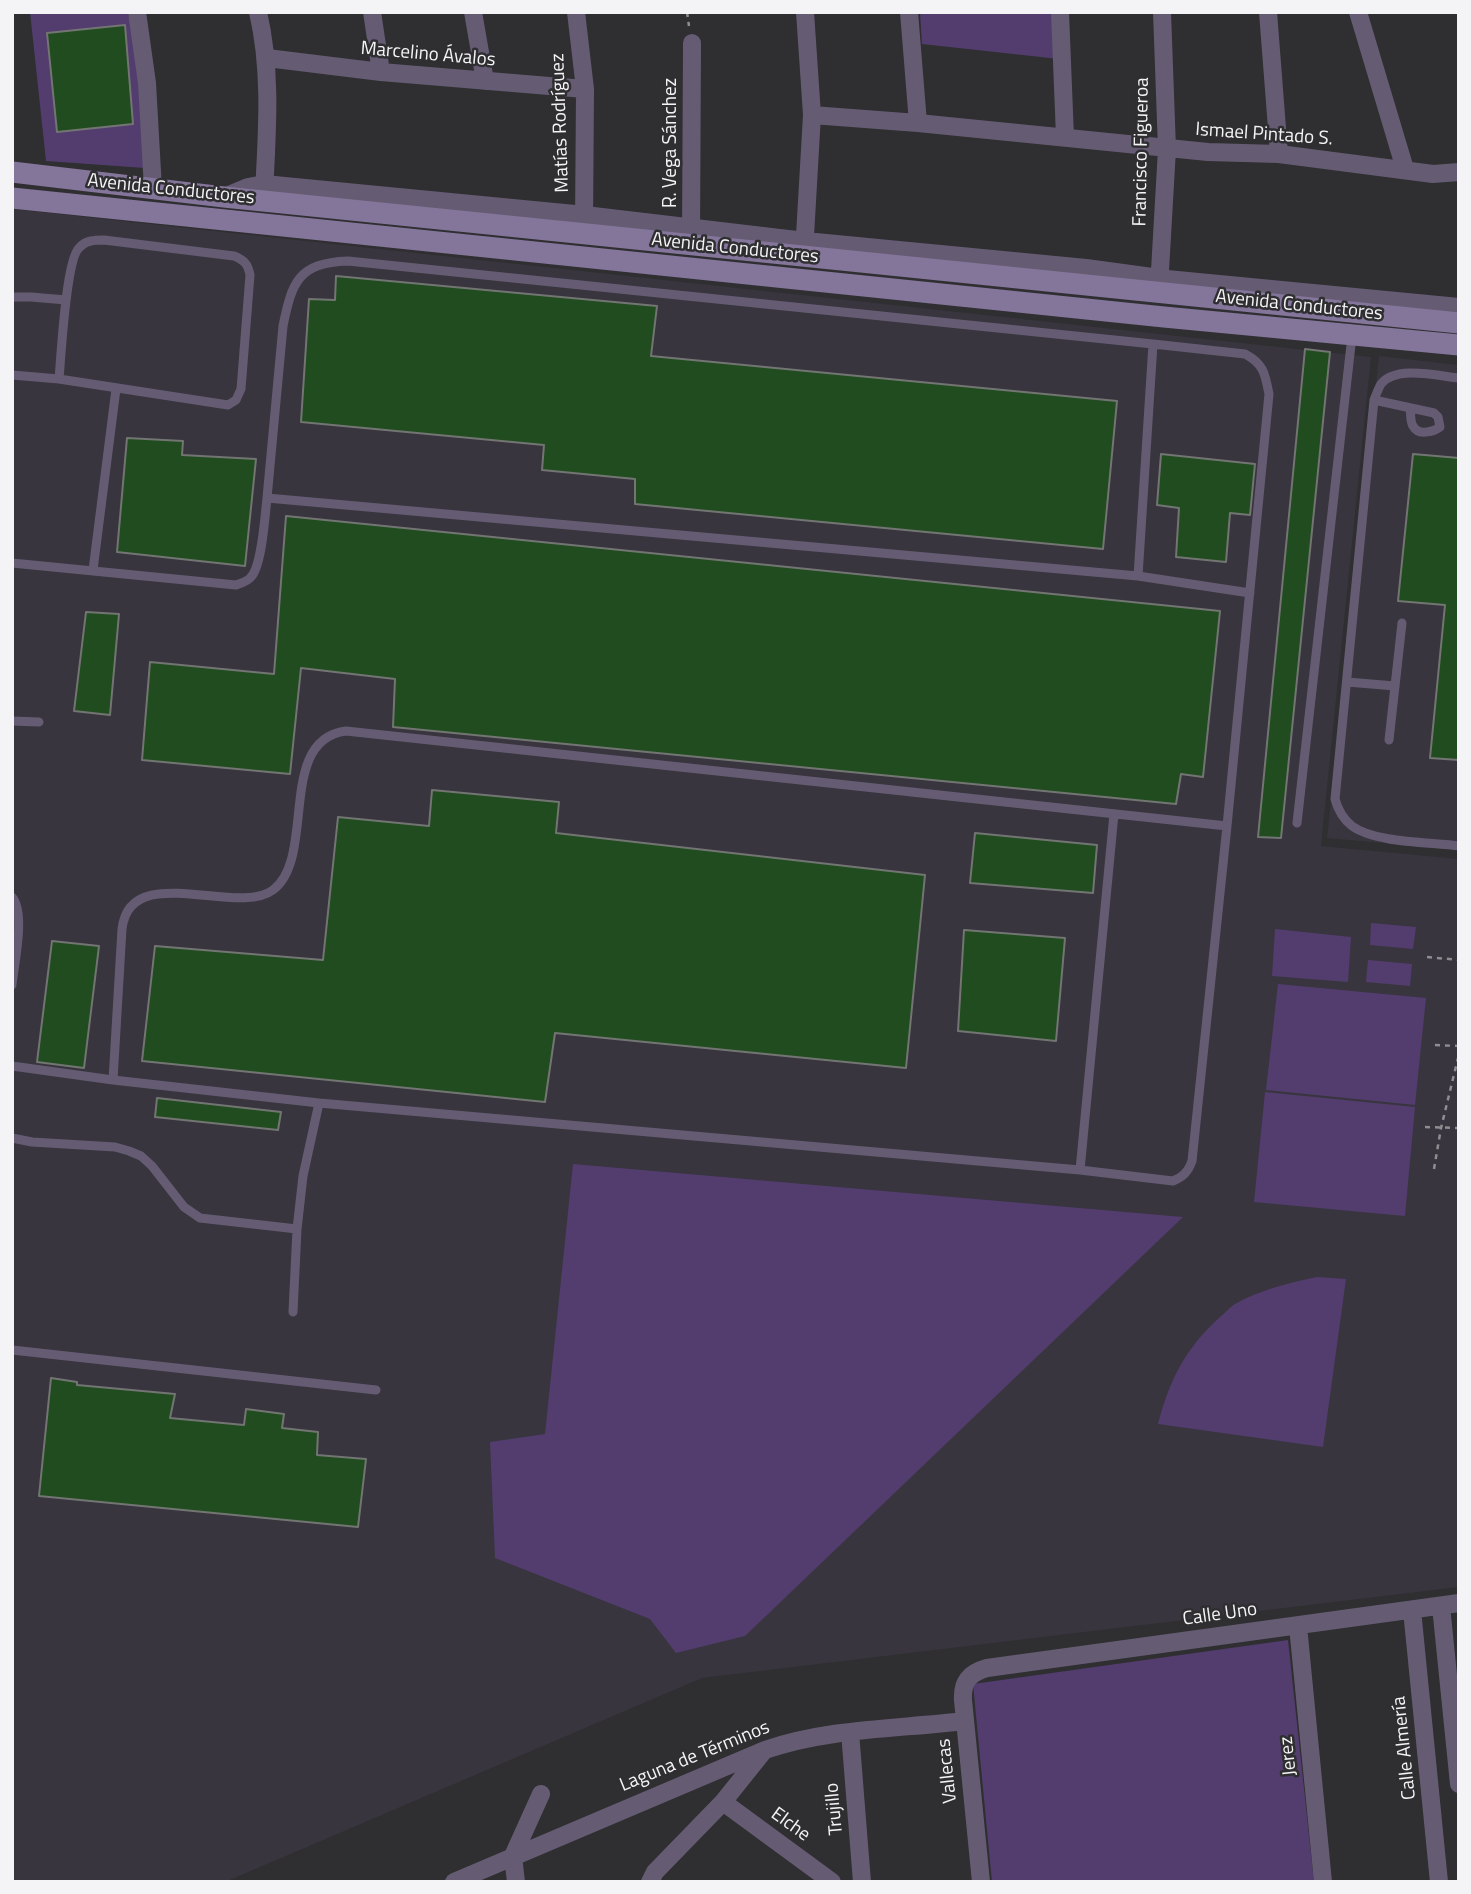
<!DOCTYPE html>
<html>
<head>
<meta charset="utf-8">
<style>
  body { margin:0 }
  #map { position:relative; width:1471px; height:1894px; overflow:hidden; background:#2f2e31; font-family:"Titillium Web",sans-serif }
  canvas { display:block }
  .frame { position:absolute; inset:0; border:14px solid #f4f3f5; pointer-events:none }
</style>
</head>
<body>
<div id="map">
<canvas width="1471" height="1894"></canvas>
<div class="frame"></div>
</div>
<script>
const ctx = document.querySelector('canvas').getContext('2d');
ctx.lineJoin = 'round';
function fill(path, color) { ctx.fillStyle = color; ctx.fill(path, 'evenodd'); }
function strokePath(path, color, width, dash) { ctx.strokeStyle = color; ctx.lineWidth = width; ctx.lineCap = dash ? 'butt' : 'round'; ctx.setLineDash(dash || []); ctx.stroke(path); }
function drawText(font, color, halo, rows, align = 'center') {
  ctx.font = font + ' "Titillium Web",sans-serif'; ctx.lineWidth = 5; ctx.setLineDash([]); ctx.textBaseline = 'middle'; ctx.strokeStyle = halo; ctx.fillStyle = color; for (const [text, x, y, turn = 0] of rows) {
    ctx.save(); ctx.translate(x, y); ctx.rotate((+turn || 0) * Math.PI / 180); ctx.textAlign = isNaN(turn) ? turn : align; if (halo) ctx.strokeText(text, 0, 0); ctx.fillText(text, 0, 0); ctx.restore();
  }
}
const built = new Path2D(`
  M12 209 1371 357 1321 846 1459 859V1587L702 1678 225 1882H12Z
  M1379 356 1459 365V850L1327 838Z`);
const green = new Path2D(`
  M30 12H127L138 45 145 168 46 161Z
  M920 12H1055L1059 59 922 44Z
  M1371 923 1416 927 1413 949 1370 945Z
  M1275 929 1351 937 1348 982 1272 976Z
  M1368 960 1412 964 1410 986 1366 982Z
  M1278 984 1426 998 1415 1105 1266 1090Z
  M1265 1092 1415 1107 1405 1216 1254 1202Z
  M573 1164 1183 1217 745 1636 676 1653 650 1619 495 1558 490 1442 545 1434Z
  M1317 1277 1346 1279 1323 1447 1158 1424C1169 1381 1185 1349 1219 1318 1224 1314 1229 1308 1235 1304 1259 1290 1289 1283 1317 1277Z
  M1288 1640 1314 1882H992L973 1684Z`);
const building = new Path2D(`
  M125 25 133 124 57 132 47 33Z
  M336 276 657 306 651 356 1117 401 1103 549 635 504V479L542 470 544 445 301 422 309 299 335 300Z
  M1305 349 1330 352 1281 838 1258 837Z
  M127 438 183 441 182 455 256 459 245 566 117 552Z
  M1161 454 1255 464 1250 515 1230 513 1226 562 1176 557 1179 508 1157 505Z
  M1413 454 1459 458V760L1430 758 1445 605 1398 601Z
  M286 516 1220 611 1203 777 1181 774 1176 804 393 727 395 679 301 668 290 774 142 760 150 662 274 674Z
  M86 612 119 614 110 715 74 711Z
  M432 790 559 802 556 833 925 875 906 1068 555 1033 545 1102 142 1061 155 946 323 960 338 817 429 826Z
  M975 833 1097 845 1093 893 970 883Z
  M964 930 1065 938 1056 1041 958 1031Z
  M52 941 99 946 84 1068 37 1062Z
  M157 1098 281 1112 278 1130 155 1117Z
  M51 1378 77 1382V1385L175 1394 170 1418 244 1425 246 1409 284 1414 282 1428 318 1432 317 1455 366 1459 358 1527 39 1496Z`);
const path = new Path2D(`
  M687 12 689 26
  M1427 957 1459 960
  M1435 1045 1459 1046
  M1425 1127 1459 1128
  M1434 1169 1441 1128 1459 1054`);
const lane = new Path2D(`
  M12 297H31L66 300
  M12 375 59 379 228 405 236 400 241 389 250 275C248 264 244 260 234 256L104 240C95 240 86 240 79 248 66 260 61 357 59 379
  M1459 378C1438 376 1396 365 1381 384 1378 389 1376 395 1374 400L1335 799C1338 810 1343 819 1352 826 1375 843 1430 842 1459 846
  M1374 400 1434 413 1438 417 1440 427C1433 432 1418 436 1413 426 1410 422 1411 413 1410 408
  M12 563 236 585C241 583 247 582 251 577 262 566 265 515 267 498L1138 576 1153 344
  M93 570 116 389
  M1138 576 1250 593
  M1347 682 1395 686
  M12 721 39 722
  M1389 740 1402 623
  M1297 823 1352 336
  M12 897C26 913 14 964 12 985
  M12 1066 113 1080 319 1103 1080 1170 1173 1181C1183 1177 1188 1172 1192 1161L1227 826 1269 394C1265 374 1264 364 1245 354L1153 344 348 261C298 263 292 282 283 326L267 498
  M113 1080 122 929C130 860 237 917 273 890 317 857 276 740 346 731L1227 826
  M12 1138 32 1142 115 1147 129 1151 141 1156 152 1166 184 1207 200 1218 297 1229 303 1176 319 1103
  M1080 1170 1114 814
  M293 1312 297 1229
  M12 1350 376 1390`);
const street = new Path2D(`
  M137 12 147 83 153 189
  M258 12C272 72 267 133 264 193
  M372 12 381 72
  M473 12 485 81
  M576 12 585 89 584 225
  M909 12 918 123
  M1060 12 1065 137
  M1268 12 1279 154
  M1358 12 1405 169
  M267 58 381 72 585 89
  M812 115 918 123 1208 152 1279 154 1433 174 1459 172
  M224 197 248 187 264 184 585 215 805 241 1086 268 1167 279 1459 307
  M691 239 692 43
  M804 253 812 115 805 12
  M1159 288 1167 149 1162 12
  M1441 1606 1459 1784
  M1412 1610 1439 1882
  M1298 1626 1323 1882
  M850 1732 862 1882
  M723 1802 832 1882
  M454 1882 765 1750C829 1728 898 1729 964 1721
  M516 1882 513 1856 541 1794
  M650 1882 655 1872 723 1802 763 1752
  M981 1882 963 1700C962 1682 969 1673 987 1668L1459 1603`);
const secondary = new Path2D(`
  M12 172 224 197 1459 323
  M12 198 1164 317 1459 345`);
const streetNames = [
  ["Marcelino Ávalos",428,55,5],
  ["Matías Rodríguez",561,123,-92],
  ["Ismael Pintado S.",1264,135,4],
  ["R. Vega Sánchez",671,143,-90],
  ["Francisco Figueroa",1142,152,-89],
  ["Avenida Conductores",171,190,6],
  ["Avenida Conductores",735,249,6],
  ["Avenida Conductores",1299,306,6],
  ["Calle Uno",1220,1615,-8],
  ["Calle Almería",1405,1748,-96],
  ["Jerez",1289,1756,-96],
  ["Laguna de Términos",695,1757,-22],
  ["Vallecas",948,1771,-96],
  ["Trujillo",835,1809,-95],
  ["Elche",790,1825,36]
];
fill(built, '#38353e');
fill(green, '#523d6e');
fill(building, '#204c20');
strokePath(building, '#727572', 2);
strokePath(path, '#8e8d90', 2.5, [5, 5]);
strokePath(lane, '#655c73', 9);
strokePath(street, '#655c73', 18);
strokePath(secondary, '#84759a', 21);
drawText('19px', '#f4f3f5', '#2f2e31', streetNames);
</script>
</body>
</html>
